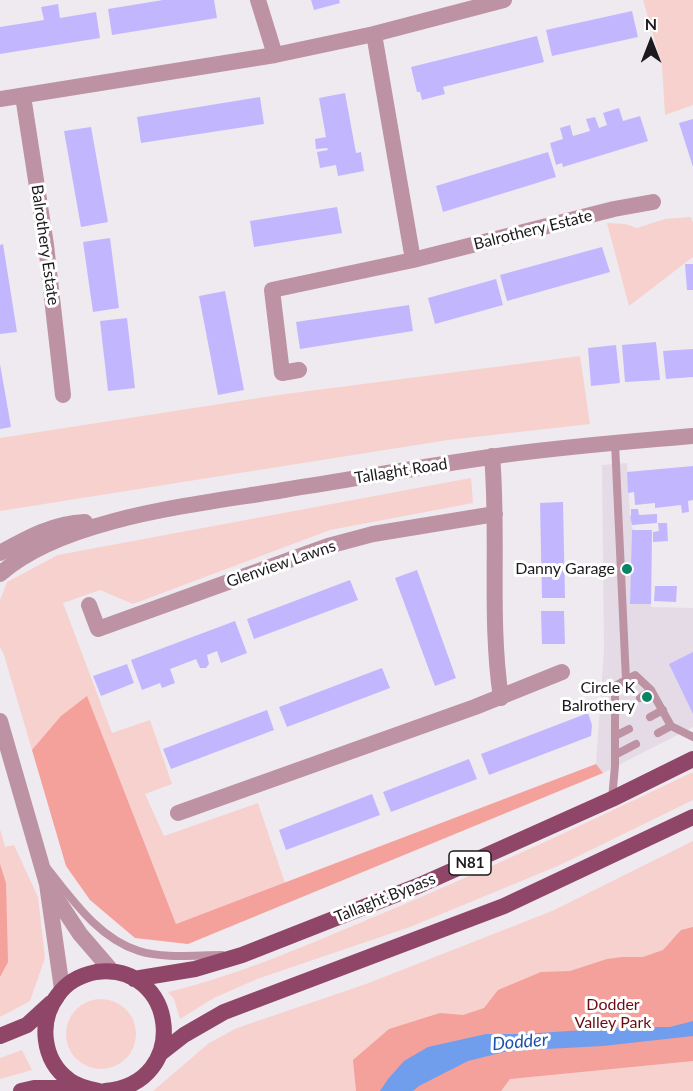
<!DOCTYPE html>
<html>
<head>
<meta charset="utf-8">
<style>
  body { margin:0 }
  #map { position:relative; width:693px; height:1091px; overflow:hidden; background:#efeaef; font-family:Lato,sans-serif }
  canvas { display:block }
  .north { position:absolute; left:621px; top:12px; width:60px; height:60px; -webkit-text-stroke:4px #fff; paint-order:stroke; rotate:0deg; font-size:16px; font-weight:700; line-height:24px; text-align:center; color:#1c1a1c }
  .north::after { content:''; display:block; margin:auto; width:21px; height:27px; background:#1c1a1c; clip-path:polygon(50% 0,100% 100%,50% 72%,0 100%) }
</style>
</head>
<body>
<div id="map">
<canvas width="693" height="1091"></canvas>
<div class="north">N</div>
</div>
<script>
const ctx = document.querySelector('canvas').getContext('2d');
ctx.lineJoin = 'round';
function fill(path, color) { ctx.fillStyle = color; ctx.fill(path, 'evenodd'); }
function strokePath(path, color, width, dash) { ctx.strokeStyle = color; ctx.lineWidth = width; ctx.lineCap = dash ? 'butt' : 'round'; ctx.setLineDash(dash || []); ctx.stroke(path); }
function drawText(font, color, halo, rows, align = 'center') {
  ctx.font = font + ' Lato,sans-serif'; ctx.lineWidth = 6; ctx.setLineDash([]); ctx.textBaseline = 'middle'; ctx.strokeStyle = halo; ctx.fillStyle = color; for (const [text, x, y, turn = 0] of rows) {
    ctx.save(); ctx.translate(x, y); ctx.rotate((+turn || 0) * Math.PI / 180); ctx.textAlign = isNaN(turn) ? turn : align; if (halo) ctx.strokeText(text, 0, 0); ctx.fillText(text, 0, 0); ctx.restore();
  }
}
const built = new Path2D(`
  M627 463 630 516 633 530H652L651 607 693 608V727L603 773 596 764 604 650 602 465Z`);
const green = new Path2D(`
  M643 0H693V105L665 115 662 65Z
  M691 217 693 223V257L629 306 607 223 625 224 637 228 665 219Z
  M580 356 590 424 448 440 0 511V438L278 395Z
  M471 478 473 503 330 530 133 604 100 590 63 603 112 733 150 720 172 784 145 794 164 836 258 803 285 883 176 924 87 697 32 750 4 655 0 647V600L7 582 58 555Z
  M693 772V800L560 865 410 927 257 979 214 998 180 1019 174 999 168 992C239 975 307 945 374 917 482 872 587 823 693 772Z
  M0 829 5 847 14 845 38 897 45 958 30 1001 0 1017Z
  M693 841V1091H153L209 1043 237 1028 366 984 552 911Z
  M66 1034a35 35 0 1 1 70 0a35 35 0 1 1-70 0Z
  M22 1050 32 1070 0 1079V1058Z`);
const forest = new Path2D(`
  M87 696 176 924 596 764 603 773 188 944 135 938 90 900 66 866 32 750 61 716Z
  M0 864 6 883 8 962 0 977Z
  M693 927V1061L510 1079 501 1091H356L353 1060 389 1029 440 1013 463 1015 484 1008 498 990 541 972 570 971 607 959 622 957H643L663 950 681 930Z`);
const water = new Path2D(`
  M693 1021V1036L603 1046 508 1051 468 1061 419 1086 413 1091H380L388 1079 404 1061 428 1047 486 1034H524L628 1027H670Z`);
const building = new Path2D(`
  M163 0H214L217 18 112 35 108 9Z
  M311 0H339L340 3 314 10Z
  M58 4 60 18 96 12 100 38 0 54V27L44 20 41 7Z
  M632 11 638 37 552 56 546 30Z
  M537 36 544 62 443 87 445 94 422 100 420 92H417L411 67Z
  M345 93 356 153 361 152 364 171 338 176 336 165 320 168 317 152 328 150 327 148 316 149 315 139 326 137 319 98Z
  M260 97 264 124 141 143 137 117Z
  M619 108 623 121 640 116 648 141 563 167 562 163 556 165 550 143 563 139 560 128 570 125 573 136 590 131 586 119 595 117 599 128 607 125 603 113Z
  M693 119V167L679 123Z
  M91 127 108 222 81 227 64 131Z
  M548 152 556 177 443 212 436 186Z
  M337 207 342 233 254 247 250 221Z
  M110 238 119 308 93 312 83 242Z
  M3 244 17 332 0 334V245Z
  M602 247 610 272 507 301 500 275Z
  M685 264H693V290H687Z
  M496 279 503 305 435 324 428 298Z
  M225 291 244 390 218 395 199 296Z
  M409 305 413 331 300 349 296 322Z
  M127 318 135 388 108 391 100 321Z
  M656 342 660 380 625 382 622 345Z
  M616 345 620 383 591 386 588 348Z
  M693 349V377L666 379 663 351Z
  M0 364 11 427 0 429Z
  M693 466V500L688 501 689 512 682 513 681 505 655 508V503L635 505 634 492 628 493 627 472Z
  M563 502 565 598H542L540 503Z
  M631 509H638L639 515 657 514V523L632 525 630 516H631Z
  M658 523H667L668 541 653 542V532L659 531Z
  M632 530H652L651 604H630Z
  M417 570 456 678 435 686 395 578Z
  M350 580 358 600 254 639 247 619Z
  M655 586H677L676 602 654 601Z
  M541 611H564L565 644H542Z
  M235 621 247 653 221 663 217 651 207 655 209 664 206 668H200L196 659 191 661 170 669 175 683 162 688 160 683 142 690 131 660Z
  M693 652V714L669 664Z
  M127 664 134 683 101 696 93 676Z
  M382 668 390 688 287 727 279 707Z
  M267 710 274 730 171 769 163 749Z
  M588 713 592 725 591 736 489 775 481 754Z
  M469 759 477 779 391 812 383 792Z
  M372 794 380 815 286 850 279 830Z`);
const service = new Path2D(`
  M615 443 626 680
  M640 698 651 690 671 726 693 737
  M615 711V686L635 675 651 690
  M650 717 663 710
  M658 733 671 726
  M615 736 629 729
  M615 755 636 744
  M612 799 615 766V711L620 708
  M47 868C72 899 98 938 139 951 164 959 196 955 222 955`);
const minor = new Path2D(`
  M258 0 275 55
  M374 34 413 260
  M23 96 46 245 63 395
  M0 99 275 55 374 34 504 0
  M299 370 282 373 272 290 413 260 614 209 653 202
  M492 456C499 536 489 618 501 698
  M0 553C27 538 54 523 85 522
  M0 574C64 517 201 504 284 490 353 479 421 467 490 457 557 447 625 442 693 436
  M89 605 98 629 328 546 373 534 495 514
  M178 813 475 707 562 672`);
const tertiary = new Path2D(`
  M0 721 47 884 62 989
  M49 887 80 934 111 970`);
const primary = new Path2D(`
  M134 979 195 969 242 955 420 885 612 799 693 759
  M0 1036 27 1025 51 1003
  M161 1053 184 1035 224 1012 504 906 693 817
  M21 1091 34 1088H83
  M99 1091C89 1089 78 1087 69 1080 42 1060 38 1021 58 995 67 982 81 975 96 972 177 961 192 1084 105 1091`);
const markers = [
  [627,569,6,"#098464"],
  [647,697,6,"#098464"]
];
const shields = [
  [470,863,42]
];
const shieldNames = [
  ["N81",470,863]
];
const streetNames = [
  ["Balrothery Estate",533,230,-14],
  ["Balrothery Estate",45,245,82],
  ["Tallaght Road",401,471,-9],
  ["Glenview Lawns",281,564,-19],
  ["Tallaght Bypass",385,898,-22]
];
const poiNames = [
  ["Danny Garage",615,569],
  ["Circle K",635,688],
  ["Balrothery",635,706]
];
const parkNames = [
  ["Dodder",613,1005],
  ["Valley Park",613,1023]
];
const waterNames = [
  ["Dodder",520,1042,-5]
];
fill(built, '#e5dbe6');
fill(green, '#f7d1ce');
fill(forest, '#f4a09b');
fill(water, '#709eec');
fill(building, '#c2b7ff');
strokePath(service, '#bd92a3', 8);
strokePath(minor, '#bd92a3', 16);
strokePath(tertiary, '#bd92a3', 16);
strokePath(primary, '#8f4668', 16);
for (const [x, y, r, color] of markers) { const dot = new Path2D(); dot.arc(x, y, r, 0, 2 * Math.PI); ctx.fillStyle = color; ctx.fill(dot); strokePath(dot, '#fff', 2); }
for (const [x, y, w] of shields) { const box = new Path2D(); box.roundRect(x - w / 2, y - 12, w, 24, 4.5); ctx.fillStyle = '#fff'; ctx.fill(box); strokePath(box, '#1c1a1c', 1.5); }
drawText('bold 15px', '#1c1a1c', null, shieldNames);
drawText('16px', '#1c1a1c', '#fff', streetNames);
drawText('16px', '#1c1a1c', '#fff', poiNames, 'right');
drawText('16px', '#690d14', '#fff', parkNames);
drawText('italic 18px', '#1d51ac', '#fff', waterNames);
</script>
</body>
</html>
